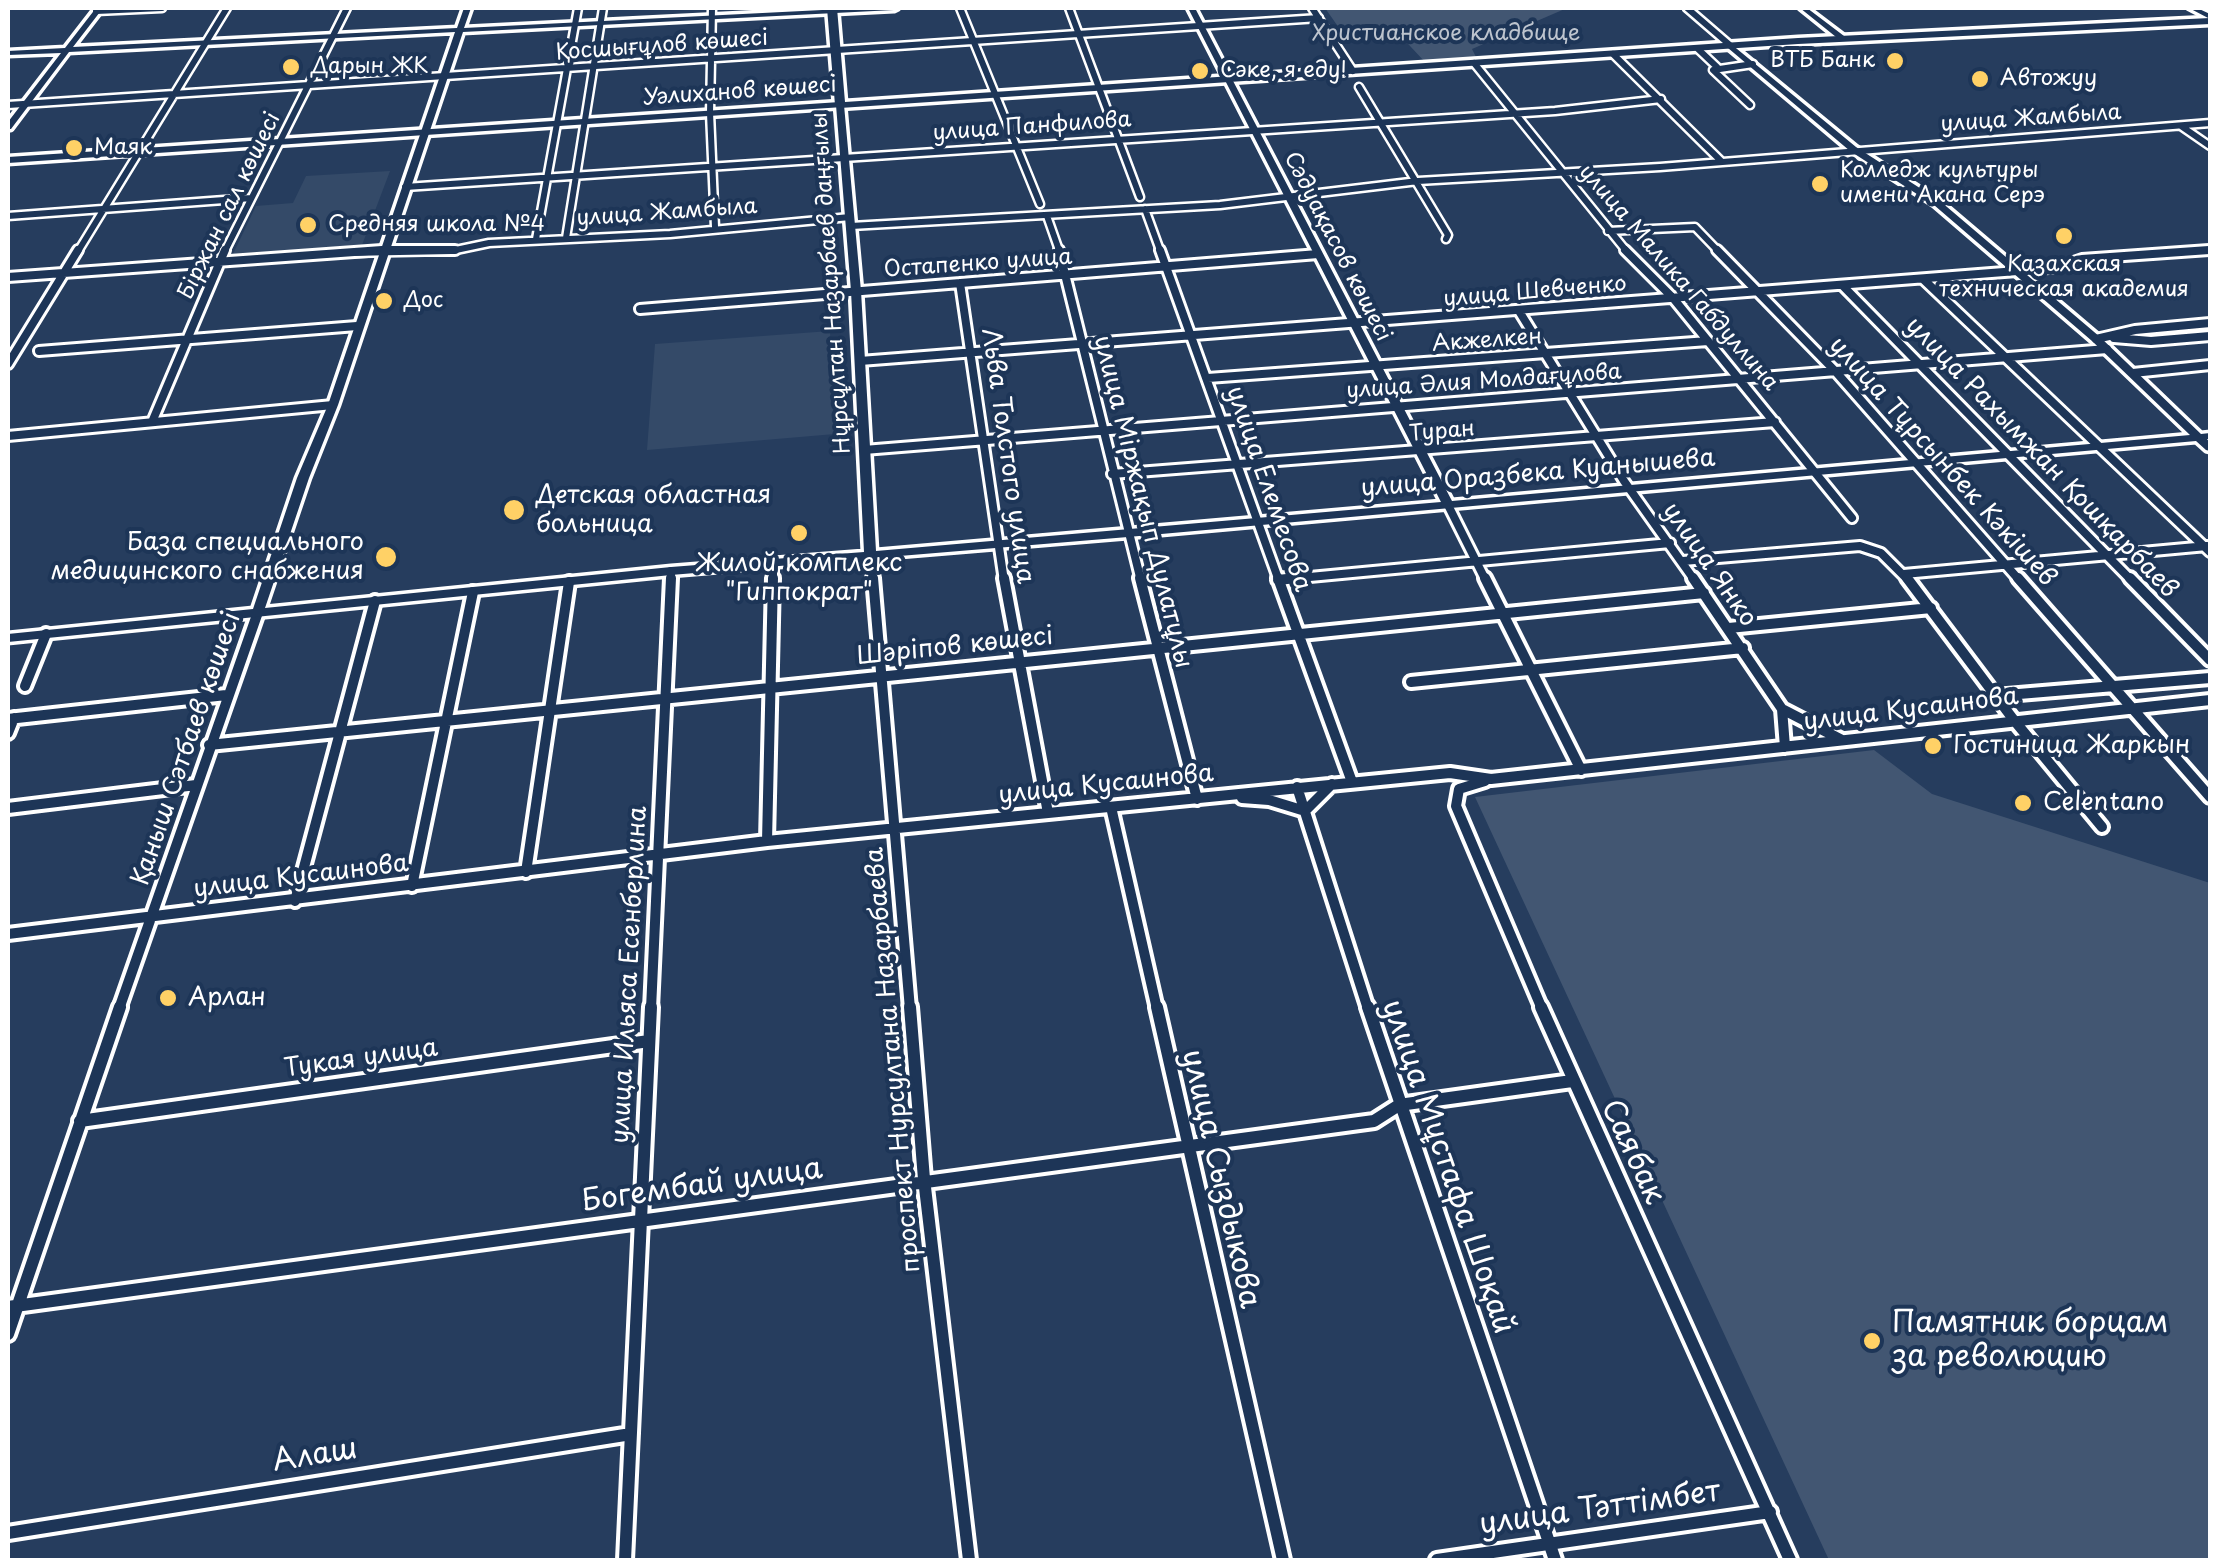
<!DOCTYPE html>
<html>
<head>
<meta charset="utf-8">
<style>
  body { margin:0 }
  #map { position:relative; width:2218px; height:1568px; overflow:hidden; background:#263d5e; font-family:"Playpen Sans",sans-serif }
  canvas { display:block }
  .frame { position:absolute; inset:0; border:10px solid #fff; pointer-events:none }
</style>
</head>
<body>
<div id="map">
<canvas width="2218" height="1568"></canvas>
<div class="frame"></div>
</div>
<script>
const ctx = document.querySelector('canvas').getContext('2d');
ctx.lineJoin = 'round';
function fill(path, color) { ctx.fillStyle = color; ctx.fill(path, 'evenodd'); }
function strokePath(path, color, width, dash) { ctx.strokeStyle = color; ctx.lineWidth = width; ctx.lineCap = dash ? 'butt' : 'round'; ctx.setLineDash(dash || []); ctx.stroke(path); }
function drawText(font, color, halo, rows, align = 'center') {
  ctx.font = font + ' "Playpen Sans",sans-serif'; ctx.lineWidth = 8; ctx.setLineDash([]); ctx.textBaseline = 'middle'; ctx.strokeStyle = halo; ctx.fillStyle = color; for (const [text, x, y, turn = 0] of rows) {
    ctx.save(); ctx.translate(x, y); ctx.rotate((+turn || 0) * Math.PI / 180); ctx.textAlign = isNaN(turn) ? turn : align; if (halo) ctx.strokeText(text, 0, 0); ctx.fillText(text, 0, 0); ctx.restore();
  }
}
const built = new Path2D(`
  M390 171 362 245 233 254 256 206 293 203 306 176Z
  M830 331 835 434 647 450 655 344Z`);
const green = new Path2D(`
  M1325 8H1567L1472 49 1476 57 1424 61 1397 32 1344 35Z
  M1874 750 1932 794 2210 883V1560H1829L1475 797Z`);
const streetFar3 = new Path2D(`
  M712 8 710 113 715 227
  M960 8 1040 204
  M1069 8 1140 197
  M1312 8 1353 71
  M1687 8 1731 46
  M96 11 162 8
  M1698 49 1717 67
  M1613 54 1721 161
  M1474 63 1628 253
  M1359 87 1448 235 1446 239
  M8 105 1319 18
  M1750 105 1713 70 1753 64
  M2181 126 2210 146
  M405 187 1555 111 1661 99
  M1145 209 1161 253
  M8 216 251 198
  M1047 216 1060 253
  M851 226 1220 205 1418 181 1660 167 2210 123
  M1608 231 1695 227 1720 253
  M566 238 603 8
  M536 239 578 8
  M77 253 227 8
  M224 253 347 8
  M347 253 451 251 489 243 670 234 850 217
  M2173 253 2210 250`);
const streetFar2 = new Path2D(`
  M390 250H455
  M1059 250 1141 581
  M1160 250 1279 581
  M1625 250 1673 298 1852 518
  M1717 250 1836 372 2020 581
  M8 277 382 250
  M1923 279 2210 552
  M960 283 1004 581
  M1842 285 2132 581
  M640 309 1318 254
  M1519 311 1624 481 1695 581
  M2114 338 2151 341 2210 336
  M2096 339 2135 330 2210 323
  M39 351 357 326
  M860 361 2017 271 2059 267 2082 259 2209 250
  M8 364 78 250
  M2133 373 2210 365
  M1208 378 1708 341
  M152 422 225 250
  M8 436 333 405
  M864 450 2107 349
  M1112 474 1775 422
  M1448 505 1486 581
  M870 555 873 581
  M1683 561 1860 546 1881 553 1909 581
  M1904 574 2207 546
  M1278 580 1670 543
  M671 581V571
  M773 581V563`);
const streetFar1 = new Path2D(`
  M873 578 910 1009
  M1004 578 1048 813
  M1140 578 1197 799
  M1278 578 1352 782
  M1485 578 1581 770
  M1693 578 1782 709 1785 747
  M1907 578 2013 719 2102 827
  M2018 578 2210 797
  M2130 578 2210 660
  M1278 580 1296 578
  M1729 628 1931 608
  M1411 682 1743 648
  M25 686 46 634
  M1995 696 2210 678
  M1782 709 1842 740
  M8 719 226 695
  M8 733 14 718
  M209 745 1704 593
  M1485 781 1459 789 1456 806 1542 1009
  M1297 787 1368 1009
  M1242 798 1269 800 1305 811 1332 784
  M1111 807 1157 1009
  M8 808 196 785
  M767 841 773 578
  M526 872 569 582
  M412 886 473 592
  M295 901 375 601
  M8 934 767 841 1450 773 1491 779 2210 700
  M119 1009 258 612
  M651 1009 671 578`);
const street = new Path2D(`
  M910 1007 924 1179 969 1560
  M1157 1007 1283 1560
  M1368 1007 1555 1560
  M1541 1007 1790 1560
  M80 1121 649 1041
  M8 1307 1374 1121 1399 1105 1572 1081
  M8 1334 120 1007
  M8 1533 631 1434
  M625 1560 651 1007
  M1437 1560 1770 1512`);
const secondary = new Path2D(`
  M96 8H103L73 47 457 28 464 8H471L464 28 862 8H898L894 10 463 32 338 405 309 478 265 608 671 567 864 552 851 291 836 105 840 103 844 105 861 291 876 551 1441 502 1188 8H1195L1452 501 2190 435 2092 341 1934 205 1850 151 1728 48 1727 46 1731 44 1856 147 1940 201 2100 337 2201 434 2210 433V439H2207L2210 443V451L2206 450 2196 441 1128 537 671 575 8 642V634L253 609 297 478 328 405 455 32 69 52 11 129H8V122L61 53 8 55V51L65 48Z
  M1800 8H1807L1848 39 1841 41Z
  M2189 8H2197L2210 14V19Z`);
const primary = new Path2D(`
  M840 102 844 105 843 107 8 163V157Z`);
const highway = new Path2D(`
  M827 8H837L845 102 1798 38 2210 18V24L1798 44 840 108 835 105Z`);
const markers = [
  [1895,61,10,"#ffd166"],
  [291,67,10,"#ffd166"],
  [1200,71,10,"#ffd166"],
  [1980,79,10,"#ffd166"],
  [74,148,10,"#ffd166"],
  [1820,184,10,"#ffd166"],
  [308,225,10,"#ffd166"],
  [2064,236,10,"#ffd166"],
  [384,301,10,"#ffd166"],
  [514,510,12,"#ffd166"],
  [799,533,10,"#ffd166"],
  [386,557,12,"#ffd166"],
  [1933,746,10,"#ffd166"],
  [2023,803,10,"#ffd166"],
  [168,998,10,"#ffd166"],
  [1872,1341,10,"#ffd166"]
];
const farParknames = [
  ["Христианское кладбище",1446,34]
];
const farStreetnames = [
  ["Қосшығұлов көшесі",662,46,-4],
  ["Уәлиханов көшесі",740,92,-4],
  ["улица Жамбыла",2031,119,-4],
  ["улица Панфилова",1032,127,-4],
  ["Біржан сал көшесі",230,206,-64],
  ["улица Жамбыла",667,213,-4],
  ["Сәдуақасов көшесі",1337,247,63],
  ["Остапенко улица",978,264,-4],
  ["улица Малика Габдуллина",1678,278,49],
  ["Нұрсұлтан Назарбаев даңғылы",832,283,-94],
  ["улица Шевченко",1535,292,-5],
  ["Акжелкен",1487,341,-4],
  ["улица Әлия Молдағұлова",1484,382,-4],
  ["Туран",1442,432,-5]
];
const farPoinames = [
  ["ВТБ Банк",1875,61,"right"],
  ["Дарын ЖК",311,67],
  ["Сәке, я еду!",1220,71],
  ["Автожуу",2000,79],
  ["Маяк",94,148],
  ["Колледж культуры",1840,171],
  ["имени Акана Серэ",1840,196],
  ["Средняя школа №4",328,225],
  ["Казахская",2064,265,"center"],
  ["техническая академия",2064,290,"center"],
  ["Дос",404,301]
];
const streetNames = [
  ["Льва Толстого улица",1007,456,82],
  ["улица Рахымжан Қошқарбаев",2041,458,46],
  ["улица Тұрсынбек Кәкішев",1942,462,48],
  ["улица Оразбека Куанышева",1538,474,-5],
  ["улица Елемесова",1268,489,71],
  ["улица Міржақып Дулатұлы",1142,502,76],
  ["улица Янко",1709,565,55],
  ["Шәріпов көшесі",955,647,-6],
  ["улица Кусаинова",1911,710,-7],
  ["Қаныш Сәтбаев көшесі",187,749,-71],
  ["улица Кусаинова",1106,785,-6],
  ["улица Кусаинова",301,877,-7],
  ["улица Ильяса Есенберлина",630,975,-87],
  ["Тукая улица",361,1059,-8],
  ["проспект Нурсултана Назарбаева",894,1060,-95]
];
const poiNames = [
  ["Детская областная",536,496],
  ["больница",536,525],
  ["База специального",364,543,"right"],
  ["медицинского снабжения",364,572,"right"],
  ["Жилой комплекс",799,564,"center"],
  ["\"Гиппократ\"",799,593,"center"],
  ["Гостиница Жаркын",1953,746],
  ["Celentano",2043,803],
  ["Арлан",188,998]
];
const nearStreetnames = [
  ["Саябак",1632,1152,65],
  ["улица Мұстафа Шоқай",1447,1167,71],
  ["улица Сыздыкова",1220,1179,77],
  ["Богембай улица",702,1186,-8],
  ["Алаш",315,1456,-9],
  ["улица Тәттімбет",1600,1509,-8]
];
const nearPoinames = [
  ["Памятник борцам",1892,1324],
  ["за революцию",1892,1358]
];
fill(built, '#344a68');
fill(green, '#425672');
strokePath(streetFar3, '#fff', 11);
strokePath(streetFar2, '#fff', 14);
strokePath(streetFar1, '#fff', 18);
strokePath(street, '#fff', 20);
strokePath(secondary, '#fff', 7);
strokePath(primary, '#fff', 7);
strokePath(highway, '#fff', 7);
strokePath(streetFar3, '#1d3557', 6);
strokePath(streetFar2, '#1d3557', 8);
strokePath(streetFar1, '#1d3557', 10);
strokePath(street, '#1d3557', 12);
fill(secondary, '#1d3557');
fill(primary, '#1d3557');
fill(highway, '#1d3557');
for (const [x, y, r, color] of markers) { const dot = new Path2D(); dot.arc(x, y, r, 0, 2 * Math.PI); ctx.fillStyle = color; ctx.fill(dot); strokePath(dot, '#1d3557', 4); }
drawText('22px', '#bdc4ce', '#1d3557', farParknames);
drawText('22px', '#fff', '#1d3557', farStreetnames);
drawText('22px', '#fff', '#1d3557', farPoinames, 'left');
drawText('25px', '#fff', '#1d3557', streetNames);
drawText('25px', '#fff', '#1d3557', poiNames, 'left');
drawText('30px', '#fff', '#1d3557', nearStreetnames);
drawText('30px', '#fff', '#1d3557', nearPoinames, 'left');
</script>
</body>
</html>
